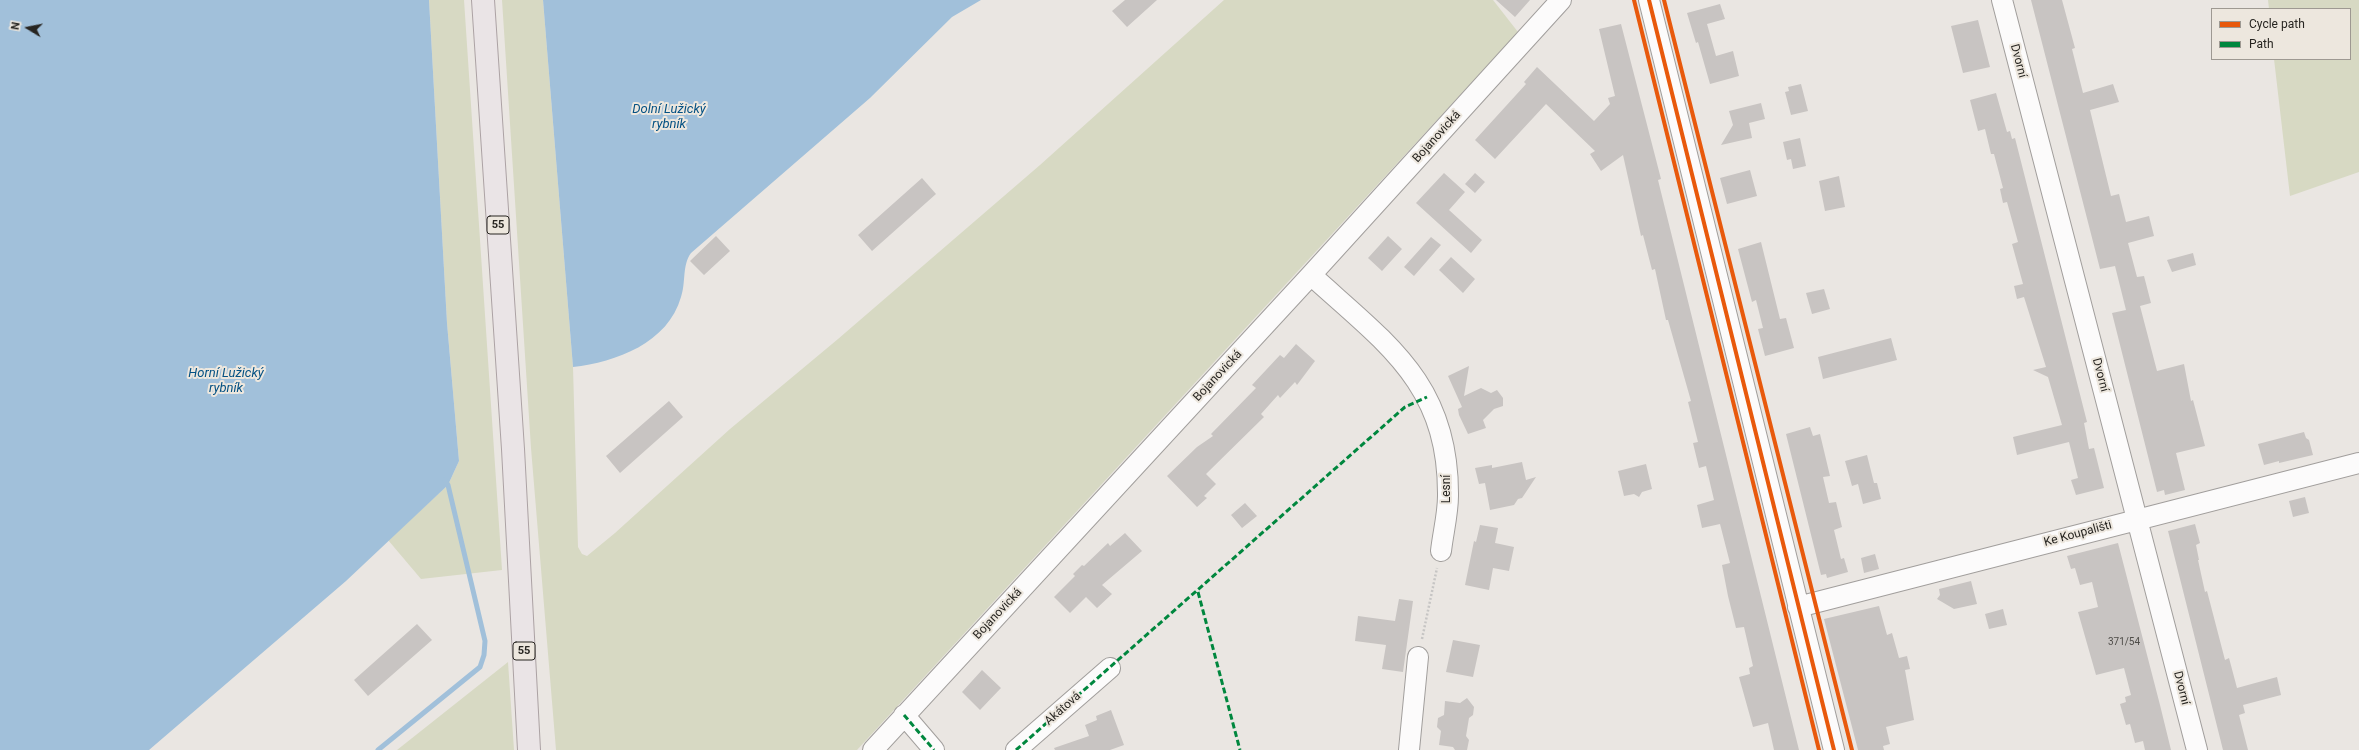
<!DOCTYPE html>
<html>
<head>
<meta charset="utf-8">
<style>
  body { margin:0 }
  #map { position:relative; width:2359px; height:750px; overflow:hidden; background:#eae6e2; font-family:Roboto,sans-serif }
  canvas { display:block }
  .legend { position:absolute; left:2211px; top:8px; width:140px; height:52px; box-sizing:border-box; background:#ede7de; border:1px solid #9e9992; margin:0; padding:5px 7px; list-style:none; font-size:12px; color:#272521 }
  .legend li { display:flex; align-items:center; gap:8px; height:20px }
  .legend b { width:20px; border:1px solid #9e9992 }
  .north { position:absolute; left:8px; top:8px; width:40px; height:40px; -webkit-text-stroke:3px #ede7de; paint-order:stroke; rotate:280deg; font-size:11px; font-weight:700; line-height:16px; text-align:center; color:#272521 }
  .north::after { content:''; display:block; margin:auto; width:14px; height:18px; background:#272521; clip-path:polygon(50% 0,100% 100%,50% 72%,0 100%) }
</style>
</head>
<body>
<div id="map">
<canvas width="2359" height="750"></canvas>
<ul class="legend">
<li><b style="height:5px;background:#e8590c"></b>Cycle path</li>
<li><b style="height:5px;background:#00873e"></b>Path</li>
</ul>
<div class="north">N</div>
</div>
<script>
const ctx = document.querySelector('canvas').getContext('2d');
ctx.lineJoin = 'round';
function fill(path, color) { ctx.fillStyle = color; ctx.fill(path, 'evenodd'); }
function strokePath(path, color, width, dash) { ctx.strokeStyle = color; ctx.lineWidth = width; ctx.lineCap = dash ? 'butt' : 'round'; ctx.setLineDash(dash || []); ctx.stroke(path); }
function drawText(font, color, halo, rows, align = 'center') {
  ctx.font = font + ' Roboto,sans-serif'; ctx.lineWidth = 4; ctx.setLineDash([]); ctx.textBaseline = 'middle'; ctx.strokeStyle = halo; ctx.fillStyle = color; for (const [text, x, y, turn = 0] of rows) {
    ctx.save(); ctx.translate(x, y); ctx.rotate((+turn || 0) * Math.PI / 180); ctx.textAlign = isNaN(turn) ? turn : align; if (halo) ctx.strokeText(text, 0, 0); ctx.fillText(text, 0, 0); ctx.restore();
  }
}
const green = new Path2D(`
  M429 0H464L502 570 421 579 388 540 448 485 459 461 447 323Z
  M502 0H543L573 367 578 547 582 554 587 556 615 533 730 429 838 339 1040 165 1224 0H1493L1518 32 857 750H556L531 448Z
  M2268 0H2359V172L2290 196 2274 59H2350V9H2269Z
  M508 662 514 750H397Z`);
const water = new Path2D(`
  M0 0H429L447 323 459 461 448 485 346 581 149 750H0Z
  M543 0H981L952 17 870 98 691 253C682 265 686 283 681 297 668 343 616 362 573 367Z`);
const stream = new Path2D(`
  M378 750 480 667 484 655 485 641 448 485 445 480`);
const building = new Path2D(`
  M1125 0H1157L1127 27 1112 11Z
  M1496 0H1530L1515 17Z
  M2031 0H2062L2075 48 2072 49 2083 93 2113 84 2119 102 2090 110 2111 196 2119 194 2126 222 2149 216 2154 236 2128 243 2137 277 2144 276 2151 303 2140 306 2157 371 2184 364 2191 401 2193 400 2205 446 2176 453 2185 490 2165 495 2164 490 2157 492 2112 313 2126 310 2115 266 2100 269Z
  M1720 4 1725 19 1707 24 1716 56 1733 51 1739 76 1710 84 1698 42 1696 43 1687 13Z
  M1978 20 1990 67 1963 73 1951 26Z
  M1621 24 1661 179 1658 180 1799 750H1774L1768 723 1753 727 1739 677 1750 674 1749 668 1753 666 1744 627 1736 628 1728 596 1722 565 1730 563 1720 524 1702 528 1697 505 1714 500 1706 466 1699 468 1693 443 1698 442 1688 402 1691 401 1668 320H1666L1655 269 1652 270 1643 235 1641 236 1623 155 1601 171 1590 154 1595 151 1546 104 1495 159 1475 140 1526 84 1524 82 1537 67 1594 121 1610 104 1608 98 1615 96 1599 29Z
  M1801 84 1808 111 1791 115 1785 92 1789 91 1788 87Z
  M1996 93 2007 132 2010 131 2012 139 2015 138 2087 422 2084 423 2089 449 2094 448 2104 488 2076 495 2071 480 2078 478 2069 442 2017 455 2013 437 2062 425 2048 377 2033 370 2046 367 2024 297 2017 299 2014 286 2023 284 2012 244 2018 242 2007 202 2003 203 2000 189 2003 188 1994 154H1991L1985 129 1978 131 1970 100Z
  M1761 103 1765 119 1749 123 1752 138 1721 145 1733 125 1729 111Z
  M1800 138 1806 166 1793 169 1791 159 1787 160 1783 142Z
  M1750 170 1757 196 1727 204 1720 178Z
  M1444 173 1465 192 1449 210 1482 240 1471 253 1416 203Z
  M1475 173 1485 182 1475 193 1465 184Z
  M1839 176 1845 207 1825 211 1819 181Z
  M922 178 936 194 872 251 858 235Z
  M716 236 730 251 704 275 690 261Z
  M1388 236 1402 249 1382 271 1368 258Z
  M1431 237 1441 245 1414 276 1404 267Z
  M1761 242 1780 319 1786 318 1794 348 1765 356 1758 329 1763 328 1756 300 1752 302 1738 249Z
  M2193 253 2196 265 2172 272 2167 260Z
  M1451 257 1475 279 1463 293 1439 270Z
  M1824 289 1830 309 1812 314 1806 293Z
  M1891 338 1897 360 1823 379 1818 357Z
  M1296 344 1315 361 1297 385 1295 382 1280 398 1278 395 1261 414 1264 417 1206 474 1216 484 1204 496 1207 498 1197 507 1167 476 1197 447 1213 436 1211 434 1256 388 1252 385 1280 355 1284 358Z
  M1469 366 1464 396 1481 388 1491 393 1497 390 1503 398V406L1494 409 1483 420 1486 428 1468 434 1459 415 1458 409 1462 407 1448 376Z
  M669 401 683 417 620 473 606 456Z
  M1810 427 1813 436 1820 434 1830 476 1823 477 1829 503 1836 502 1842 527 1834 530 1841 559 1844 558 1848 572 1827 578 1826 574 1821 575 1786 434Z
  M2304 432 2306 438 2309 440 2313 455 2279 463V461L2264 465 2258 444Z
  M1867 455 1874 483H1877L1881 499 1863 504 1858 484 1852 486 1845 461Z
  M1522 462 1526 480 1536 477 1522 498 1518 499 1514 505 1490 510 1485 483 1479 484 1475 468 1492 465V468Z
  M1646 464 1652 489 1642 492 1639 497 1634 494 1624 496 1618 471Z
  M2305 497 2309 513 2293 517 2289 501Z
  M1245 503 1257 516 1242 528 1231 515Z
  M2195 524 2200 543 2196 545 2199 560H2198L2205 592 2207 591 2225 660 2229 658 2237 688 2277 677 2281 695 2243 705 2245 713 2239 715 2248 750H2223L2168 531Z
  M1480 525 1498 528 1495 543 1514 547 1509 571 1493 568 1489 590 1465 585 1474 541 1476 542Z
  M1125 533 1142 551 1102 585 1112 594 1097 608 1086 597 1070 613 1054 597 1075 576 1073 574 1082 565 1084 566 1108 543 1110 546Z
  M2118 543 2160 705 2171 750H2145L2143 741 2135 743 2130 724 2126 725 2120 704 2126 702 2125 697 2131 695 2124 668 2096 675 2078 612 2098 607 2092 582 2080 585 2075 568 2071 569 2067 556Z
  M1875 554 1879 569 1864 573 1861 558Z
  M1971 581 1977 604 1954 609 1937 599 1940 595 1939 589Z
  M1399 599 1413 601 1403 672 1382 669 1386 645 1355 641 1358 616 1395 621Z
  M1879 606 1887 635 1892 633 1899 658 1907 656 1910 669 1905 670 1914 720 1886 727 1890 744 1883 746 1884 750H1858L1824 619Z
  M2003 609 2007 625 1989 629 1985 614Z
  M417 624 432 640 368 696 354 680Z
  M1453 640 1480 645 1473 677 1446 672Z
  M982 670 1001 688 980 710 962 692Z
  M1467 698 1474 707 1473 715 1469 718 1466 736 1469 740 1467 750H1455L1453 747 1439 745 1441 731 1437 727 1438 718 1444 715 1445 701 1460 703Z
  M1111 710 1124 745 1110 750H1055L1054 748 1089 736 1085 725 1097 720 1096 716Z`);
const path = new Path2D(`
  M1422 639 1437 568`);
const minor = new Path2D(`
  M1649 0 1834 750
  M2002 0 2197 750
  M1311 275C1387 344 1449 384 1448 496 1448 514 1443 533 1441 551
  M1798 607 2359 463
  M904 715 934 750
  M873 750 1311 275 1561 0
  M1016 750 1110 668
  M1409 750 1418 657`);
const major = new Path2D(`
  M483 0 513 449 529 750`);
const quiet = new Path2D(`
  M1198 592 1240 750
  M904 715 934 750
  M1016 750 1405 407 1427 397`);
const cycleway = new Path2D(`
  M1634 0 1819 750
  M1649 0 1834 750
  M1664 0 1852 750`);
const numberNames = [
  ["371/54",2124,642]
];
const shields = [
  [498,225,22],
  [524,651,22]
];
const shieldNames = [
  ["55",498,225],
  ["55",524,651]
];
const streetNames = [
  ["Dvorní",2018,61,75],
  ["Bojanovická",1437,137,-48],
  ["Dvorní",2100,375,75],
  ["Bojanovická",1218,376,-47],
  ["Lesní",1447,489,-90],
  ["Ke Koupališti",2078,534,-15],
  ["Bojanovická",998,614,-47],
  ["Dvorní",2181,688,76],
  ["Akátová",1063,709,-41]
];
const waterNames = [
  ["Dolní Lužický",669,110],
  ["rybník",669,125],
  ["Horní Lužický",226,374],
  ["rybník",226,389]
];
fill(green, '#d7d9c3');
fill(water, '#a1c0da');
strokePath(stream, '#a1c0da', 5);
fill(building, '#c8c4c2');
strokePath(minor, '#a19e9c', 22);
strokePath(major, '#aca2a4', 24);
strokePath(path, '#c6c5c4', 2.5, [2, 2]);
strokePath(minor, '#fcfbfb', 20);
strokePath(major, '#eae4e6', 22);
strokePath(quiet, '#00873e', 3, [6, 3]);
strokePath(cycleway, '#e8590c', 4);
drawText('10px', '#4f4d49', null, numberNames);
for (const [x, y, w] of shields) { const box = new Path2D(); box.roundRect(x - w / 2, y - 9, w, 18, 3); ctx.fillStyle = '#ede7de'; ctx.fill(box); strokePath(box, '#272521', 1); }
drawText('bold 11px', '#272521', null, shieldNames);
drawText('12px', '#272521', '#ede7de', streetNames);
drawText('italic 13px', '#045183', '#ede7de', waterNames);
</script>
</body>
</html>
